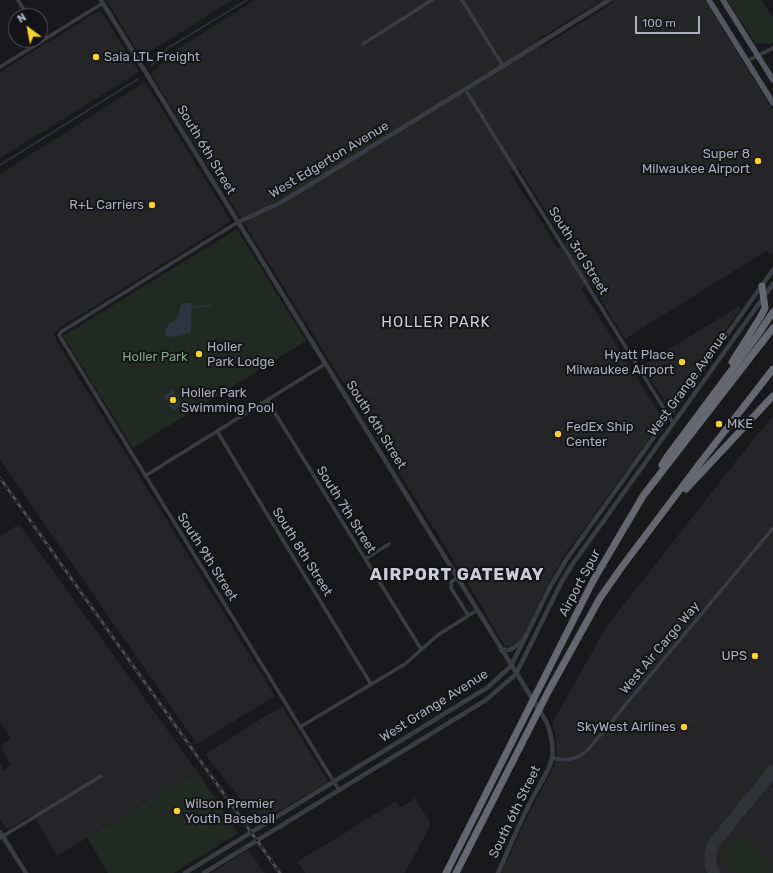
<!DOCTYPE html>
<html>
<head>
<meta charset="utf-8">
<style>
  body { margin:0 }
  #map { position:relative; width:773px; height:873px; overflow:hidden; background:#19191b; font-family:Rubik,sans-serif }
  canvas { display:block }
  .north { position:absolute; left:8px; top:8px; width:40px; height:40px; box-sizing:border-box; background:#141416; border:1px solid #505158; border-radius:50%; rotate:328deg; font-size:11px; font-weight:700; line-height:16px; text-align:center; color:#aaadbb }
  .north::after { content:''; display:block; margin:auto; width:14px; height:18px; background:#fad131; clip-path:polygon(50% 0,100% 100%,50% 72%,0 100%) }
  .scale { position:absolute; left:635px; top:16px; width:65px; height:18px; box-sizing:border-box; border:2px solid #aaadbb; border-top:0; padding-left:5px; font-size:12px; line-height:14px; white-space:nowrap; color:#aaadbb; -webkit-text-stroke:3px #141416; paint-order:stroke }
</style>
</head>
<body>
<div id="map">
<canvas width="773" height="873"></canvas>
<div class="north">N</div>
<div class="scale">100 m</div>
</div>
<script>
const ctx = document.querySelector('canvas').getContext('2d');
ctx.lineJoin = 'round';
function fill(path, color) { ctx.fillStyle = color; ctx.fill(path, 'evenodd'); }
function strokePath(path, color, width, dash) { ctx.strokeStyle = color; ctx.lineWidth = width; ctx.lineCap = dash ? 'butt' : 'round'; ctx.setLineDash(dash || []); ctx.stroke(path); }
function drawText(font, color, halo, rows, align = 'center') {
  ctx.font = font + ' Rubik,sans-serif'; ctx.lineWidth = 4; ctx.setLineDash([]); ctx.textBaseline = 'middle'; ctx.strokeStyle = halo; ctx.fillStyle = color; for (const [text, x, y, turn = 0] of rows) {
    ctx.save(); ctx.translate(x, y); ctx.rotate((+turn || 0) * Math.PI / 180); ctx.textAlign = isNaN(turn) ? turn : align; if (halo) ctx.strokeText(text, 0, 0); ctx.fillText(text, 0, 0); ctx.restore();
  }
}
const built = new Path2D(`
  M106 0H233L141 57Z
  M255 0H602L535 41 539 49 613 3 612 0H705L773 110V255L766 251 625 339 590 282 581 288 659 413 662 421 564 556 550 580 522 639 510 647 504 645 468 583 151 74 177 49ZM518 167 566 243 558 249 510 172Z
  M97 12H100L102 13 139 72 0 158V72Z
  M145 82 229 218 230 221 228 223 58 329 54 334 58 344 275 696 197 744 0 460V174Z
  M739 306 741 308 673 404 671 405H667L642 366Z
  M773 417V873H501L531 809 554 767 557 752 555 734 552 723 607 626 756 436Z
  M19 524 197 771 57 856 33 814 9 829 5 827 0 819V764L4 770 11 765 0 746 11 739 1 723 0 724V536Z
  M282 706 327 780 326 783 259 823 205 754Z
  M415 798 431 824 405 873H305L297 862 396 801 401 807Z
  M248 850 265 873H211Z`);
const green = new Path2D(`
  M727 0H761L773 17V43L770 44 755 43Z
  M237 229 306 341 133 448 63 336Z
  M197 771 238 833 174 873H108L87 838Z
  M741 838C748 841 765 854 769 860 772 865 771 869 770 873H737C733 870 728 866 725 862 718 851 730 838 741 838Z`);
const water = new Path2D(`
  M185 303H192L191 330 190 333C183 335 174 338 167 336L165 331 168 325 177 318 181 305Z
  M173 390 182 405 173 411 164 396Z`);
const stream = new Path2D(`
  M151 66 168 48 247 0
  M0 165 138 79
  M191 308 211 305`);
const taxiway = new Path2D(`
  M714 873C709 863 709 853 714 843L773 771`);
const minor = new Path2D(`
  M18 0 28 16
  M462 0 503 66
  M363 44 432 0
  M747 61 773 48
  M0 67 103 3
  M465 89 673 423
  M238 222 61 332 59 335 339 790
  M267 400 421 649
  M217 431 267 514 371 684
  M145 476 325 364
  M365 559 389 544
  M457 578 451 582V588L468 615
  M300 727 405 664 438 635 477 610
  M552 758C566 761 576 760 587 751L773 528
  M0 838 101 776`);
const tertiary = new Path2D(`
  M101 0 546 721C551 733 554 745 552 758 549 773 538 786 532 799 519 824 509 848 498 873
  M238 222 280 203 293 195 503 66 609 0
  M501 650H510L523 641
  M0 832 26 873
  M185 873 488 687 511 666 550 587 566 560 773 270
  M204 873 486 700 516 674 562 581 572 565 773 284`);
const primary = new Path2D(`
  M709 0 773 103
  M723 0 773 80`);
const motorway = new Path2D(`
  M732 362 761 316 765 308 762 286
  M662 465 669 454 757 336 773 312
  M686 489 773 396
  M446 873 593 581 643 496 773 328
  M456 873 548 692 600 598 621 568 700 463 773 369`);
const rail = new Path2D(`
  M0 478 280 873`);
const markers = [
  [96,57,4,"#fad131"],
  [758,161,4,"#fad131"],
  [152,205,4,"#fad131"],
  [199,354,4,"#fad131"],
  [682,362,4,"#fad131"],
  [173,400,4,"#fad131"],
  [719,424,4,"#fad131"],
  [558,434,4,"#fad131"],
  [755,656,4,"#fad131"],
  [684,727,4,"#fad131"],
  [177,811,4,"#fad131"]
];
const poiNames = [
  ["Saia LTL Freight",104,57],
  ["Super 8",750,154,"right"],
  ["Milwaukee Airport",750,169,"right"],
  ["R+L Carriers",144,205,"right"],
  ["Holler",207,347],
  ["Park Lodge",207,362],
  ["Hyatt Place",674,355,"right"],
  ["Milwaukee Airport",674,370,"right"],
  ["Holler Park",181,393],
  ["Swimming Pool",181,408],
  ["MKE",727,424],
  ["FedEx Ship",566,427],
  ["Center",566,442],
  ["UPS",747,656,"right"],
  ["SkyWest Airlines",676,727,"right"],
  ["Wilson Premier",185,804],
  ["Youth Baseball",185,819]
];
const streetNames = [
  ["South 6th Street",206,150,59],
  ["West Edgerton Avenue",329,160,-31],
  ["South 3rd Street",578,251,58],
  ["West Grange Avenue",688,384,-54],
  ["South 6th Street",376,425,58],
  ["South 7th Street",346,510,58],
  ["South 8th Street",302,552,58],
  ["South 9th Street",207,557,58],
  ["Airport Spur",580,583,-62],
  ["West Air Cargo Way",660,648,-50],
  ["West Grange Avenue",434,706,-32],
  ["South 6th Street",515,812,-64]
];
const parkNames = [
  ["Holler Park",155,357]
];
const quarterNames = [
  ["HOLLER PARK",436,323]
];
const districtNames = [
  ["AIRPORT GATEWAY",457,575]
];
fill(built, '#252528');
fill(green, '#202922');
fill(water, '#2e3540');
strokePath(stream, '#2e3540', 1.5);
strokePath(taxiway, '#323338', 12);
strokePath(minor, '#3b3c42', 3.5);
strokePath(tertiary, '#3b3c42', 4.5);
strokePath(primary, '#55565f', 5.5);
strokePath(motorway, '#656771', 7);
strokePath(rail, '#4c4d55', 3);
strokePath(rail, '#141416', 1.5, [4.5]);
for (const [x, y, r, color] of markers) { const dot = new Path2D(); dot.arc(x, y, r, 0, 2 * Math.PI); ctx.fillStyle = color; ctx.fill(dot); strokePath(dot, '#141416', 1.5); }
drawText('13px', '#aaadbb', '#141416', poiNames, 'left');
drawText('13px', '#aaadbb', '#141416', streetNames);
drawText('13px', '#81a788', '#141416', parkNames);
ctx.letterSpacing = '1px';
drawText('15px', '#cccdd7', '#141416', quarterNames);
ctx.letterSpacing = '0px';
ctx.letterSpacing = '1px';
drawText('bold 17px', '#cccdd7', '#141416', districtNames);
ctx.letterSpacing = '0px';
</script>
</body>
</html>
